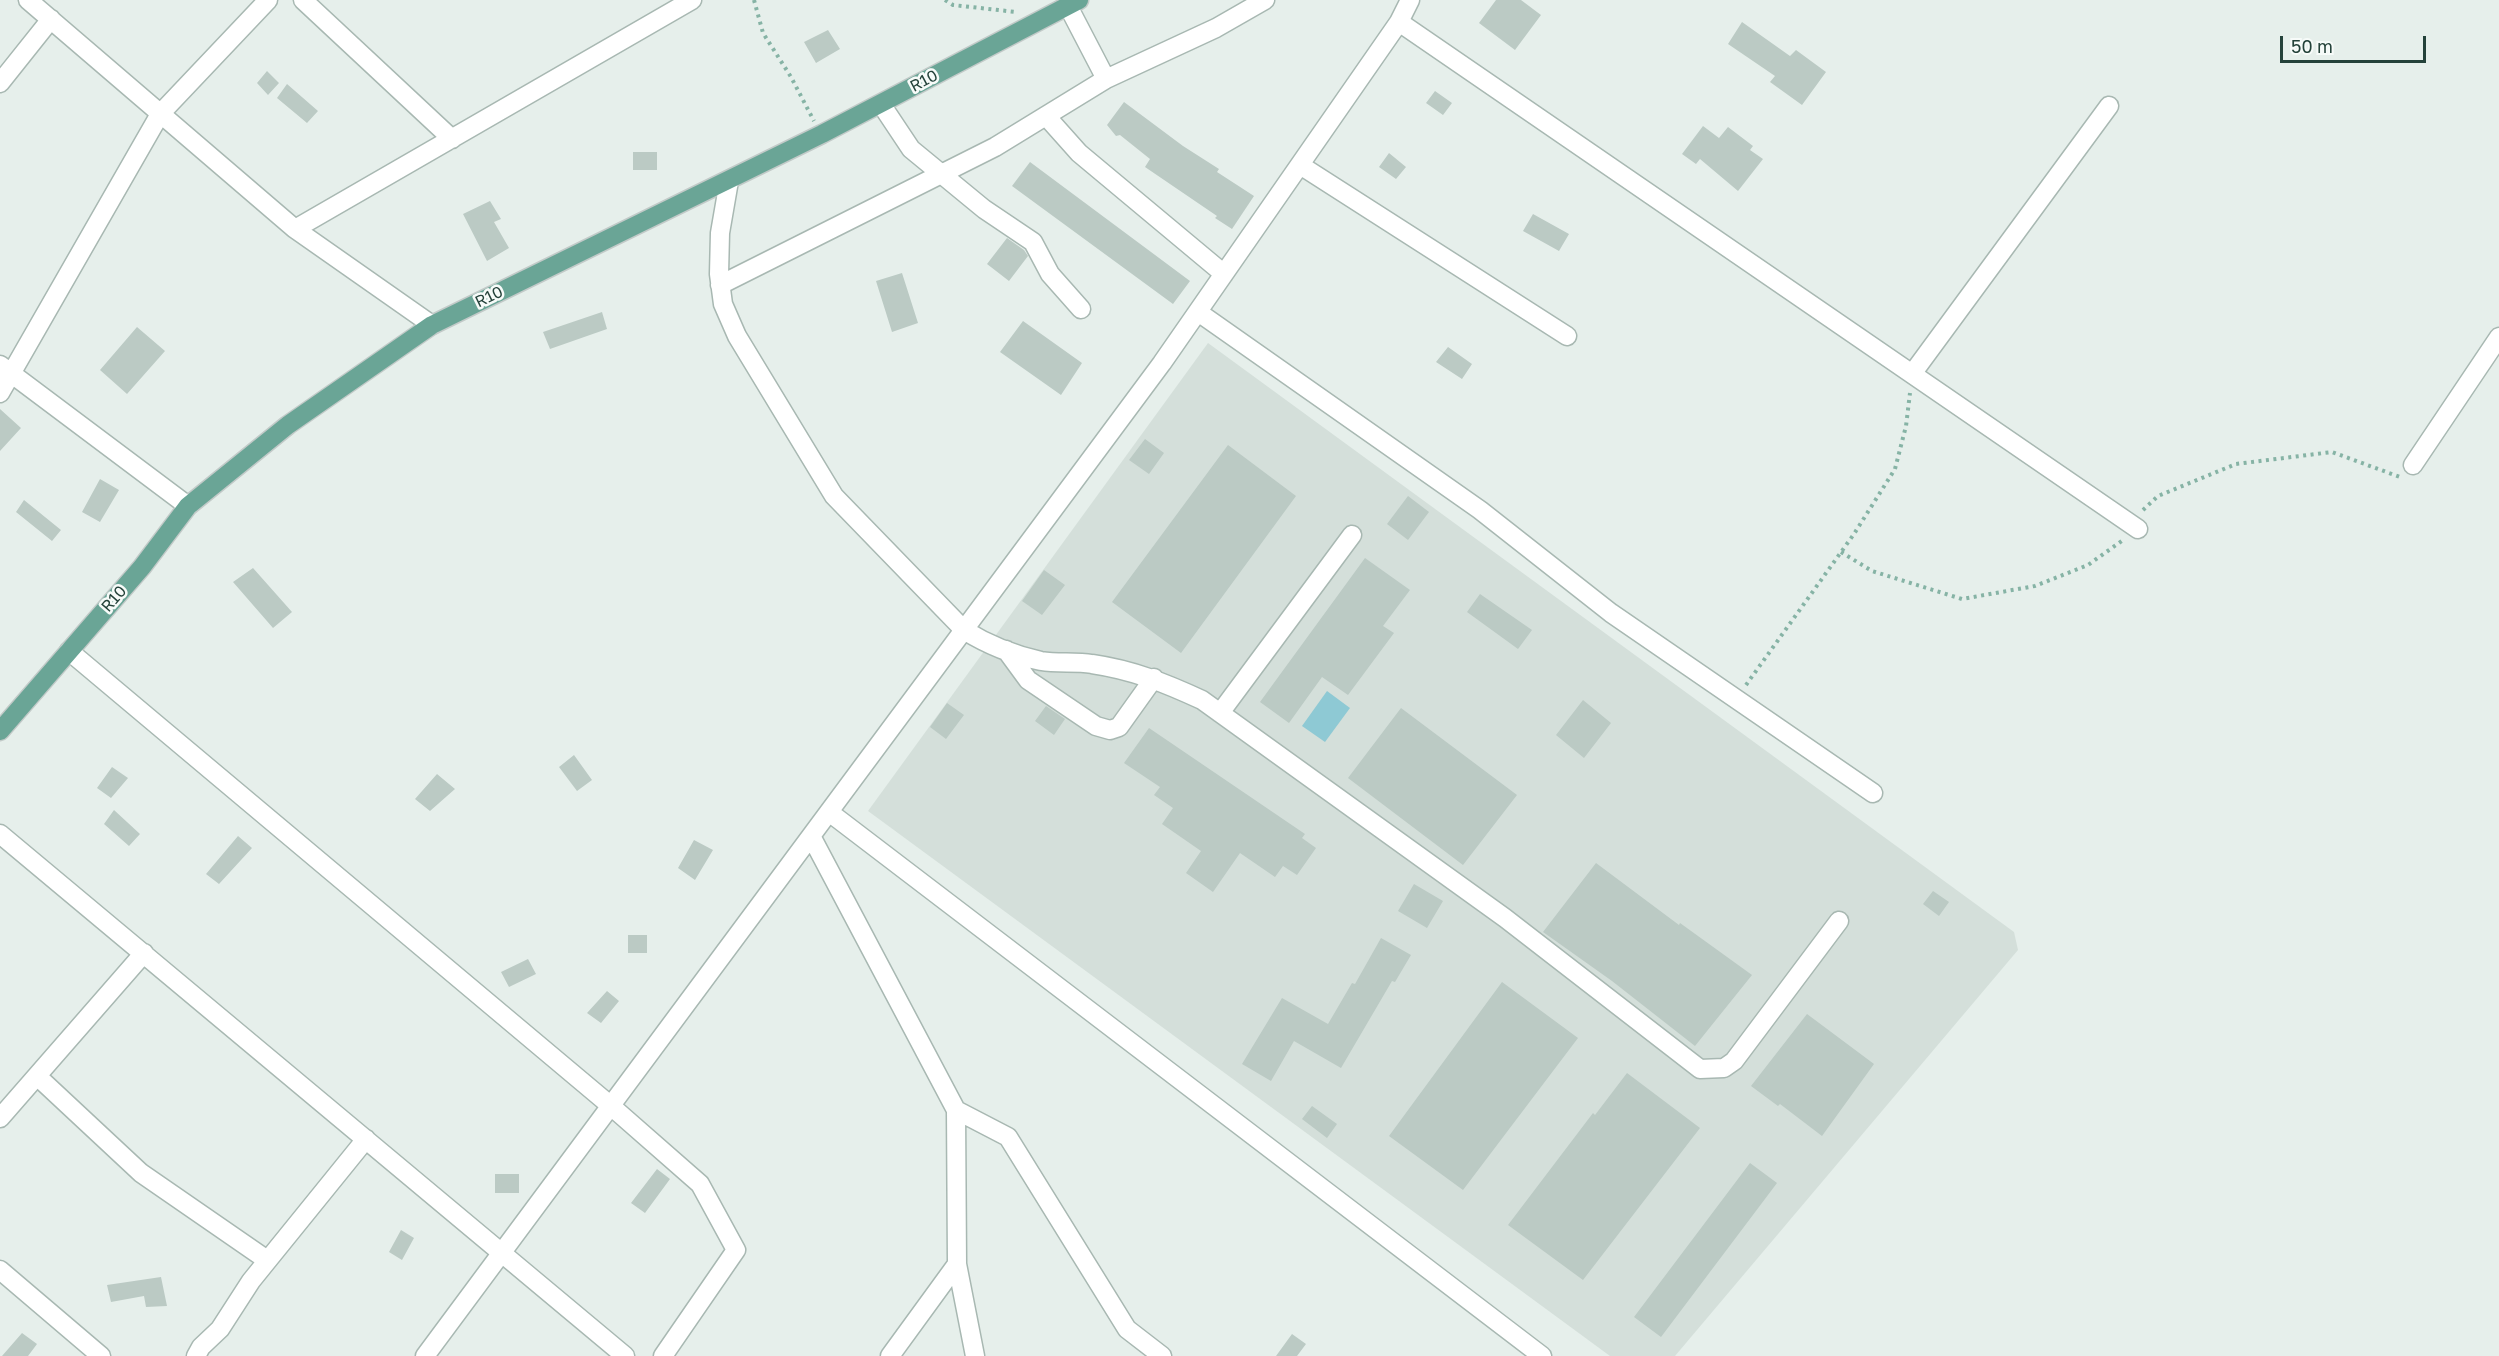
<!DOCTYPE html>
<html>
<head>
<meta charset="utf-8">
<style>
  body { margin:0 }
  #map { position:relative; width:2499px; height:1356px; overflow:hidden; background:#e6efeb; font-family:"Golos Text",sans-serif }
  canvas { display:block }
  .scale { position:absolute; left:2280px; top:36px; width:146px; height:27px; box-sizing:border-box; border:3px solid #24423a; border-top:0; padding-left:8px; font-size:18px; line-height:21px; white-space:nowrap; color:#24423a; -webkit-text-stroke:4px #f7fbf9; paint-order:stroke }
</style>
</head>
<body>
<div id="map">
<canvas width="2499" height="1356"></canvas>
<div class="scale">50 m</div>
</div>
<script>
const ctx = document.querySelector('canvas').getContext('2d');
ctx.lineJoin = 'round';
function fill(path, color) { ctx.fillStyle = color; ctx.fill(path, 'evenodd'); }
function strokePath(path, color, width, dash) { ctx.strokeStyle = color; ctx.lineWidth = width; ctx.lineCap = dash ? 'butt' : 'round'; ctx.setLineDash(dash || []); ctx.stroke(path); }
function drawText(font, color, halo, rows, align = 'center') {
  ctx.font = font + ' "Golos Text",sans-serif'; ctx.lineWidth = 5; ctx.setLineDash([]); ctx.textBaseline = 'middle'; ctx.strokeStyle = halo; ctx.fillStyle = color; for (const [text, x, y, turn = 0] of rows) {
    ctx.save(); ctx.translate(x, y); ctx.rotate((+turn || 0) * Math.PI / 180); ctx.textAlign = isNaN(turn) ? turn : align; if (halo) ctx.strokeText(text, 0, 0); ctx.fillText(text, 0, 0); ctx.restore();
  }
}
const built = new Path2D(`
  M1208 343 2014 932 2018 950 1675 1356H1610L868 811Z`);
const water = new Path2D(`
  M1327 691 1350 708 1325 742 1302 726Z`);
const building = new Path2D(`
  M1496 0H1521L1541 15 1515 50 1479 23Z
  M1742 22 1790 56 1796 50 1826 72 1802 105 1770 82 1775 76 1728 44Z
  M828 30 840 49 816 63 804 42Z
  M267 71 279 83 268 95 257 83Z
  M287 84 318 111 307 123 277 98Z
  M1435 91 1452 103 1443 115 1426 103Z
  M1124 102 1183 146 1219 169 1217 172 1254 196 1232 229 1215 218 1217 216 1145 167 1150 159 1120 135 1116 136 1107 125Z
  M1703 126 1719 138 1728 127 1753 146 1750 150 1763 159 1738 191 1700 159 1696 164 1682 154Z
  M633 152H657V170H633Z
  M1389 153 1406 167 1396 179 1379 167Z
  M1030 162 1190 281 1173 304 1012 186Z
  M490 201 501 219 494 222 509 248 487 261 463 214Z
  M1533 214 1569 234 1559 251 1523 231Z
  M1007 238 1024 250 1028 256 1009 281 987 264Z
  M902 273 918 323 892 332 876 281Z
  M602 312 607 329 550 349 543 332Z
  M1023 321 1082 363 1061 395 1000 352Z
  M137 327 165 351 127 394 100 370Z
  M1448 347 1472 364 1462 379 1436 362Z
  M0 409 21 428 0 451Z
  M1145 439 1164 453 1149 474 1129 460Z
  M1228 445 1296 496 1181 653 1112 602Z
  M100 479 119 490 100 522 82 512Z
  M1408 496 1429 512 1408 540 1387 524Z
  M24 500 61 530 52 541 16 512Z
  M1365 558 1410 590 1383 626 1394 633 1348 695 1322 677 1289 723 1260 702Z
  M253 568 292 612 273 628 233 582Z
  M1044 570 1065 585 1042 615 1022 601Z
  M1480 594 1532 630 1518 649 1467 612Z
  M1583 700 1611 723 1584 758 1556 735Z
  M947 703 964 715 946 739 930 727Z
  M1046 706 1065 719 1054 735 1035 721Z
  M1401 708 1517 795 1463 865 1348 778Z
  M1149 728 1305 834 1302 838 1316 848 1297 875 1283 866 1275 877 1240 853 1213 892 1186 873 1201 851 1162 824 1173 808 1154 795 1160 787 1124 763Z
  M574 755 592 780 577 791 559 767Z
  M112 767 128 778 111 798 97 788Z
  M437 774 455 789 430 811 415 799Z
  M114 810 140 834 129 846 104 824Z
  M238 836 252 848 219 884 206 874Z
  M694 840 713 850 695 880 678 868Z
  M1596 863 1679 925 1680 923 1752 975 1695 1046 1612 981 1543 932Z
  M1414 884 1443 901 1427 928 1398 911Z
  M1933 891 1949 902 1939 916 1923 904Z
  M628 935H647V953H628Z
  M1381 938 1411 955 1395 982 1392 981 1341 1068 1294 1041 1271 1081 1242 1064 1282 998 1328 1024 1352 983 1355 984Z
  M528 959 536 974 509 987 501 972Z
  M1502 982 1578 1038 1463 1190 1389 1136Z
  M607 991 619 1001 601 1023 587 1013Z
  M1807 1014 1874 1064 1822 1136 1780 1104 1778 1106 1751 1086Z
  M1627 1073 1700 1128 1583 1280 1508 1225 1593 1113 1595 1115Z
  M1312 1106 1337 1124 1327 1138 1302 1119Z
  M1750 1163 1777 1183 1661 1337 1634 1317Z
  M657 1169 670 1179 645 1213 631 1203Z
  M495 1174H519V1193H495Z
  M401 1230 414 1238 402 1260 389 1252Z
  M161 1277 167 1306 146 1307 144 1296 111 1302 107 1285Z
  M22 1333 37 1344 28 1356H2Z
  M1292 1334 1306 1344 1297 1356H1276Z`);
const path = new Path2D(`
  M754 0 763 33 791 77 814 121
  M945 0 953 5 1016 12
  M2143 510 2158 496 2236 464 2332 452 2400 477
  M1841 552 1872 571 1962 599 2035 586 2088 565 2123 540
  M1746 685 1854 534 1895 469 1906 426 1910 393`);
const minor = new Path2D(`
  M28 0 295 229 432 325
  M303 0 452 139
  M1068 6 1106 79
  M1399 22 2138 529
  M0 83 51 19
  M881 104 911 149 984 209 1033 242 1050 274 1081 309
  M1046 116 1079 153 1224 274
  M1300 165 1567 336
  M729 181 720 233 719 274 723 304 737 336 834 496 964 630C988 645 1013 655 1041 661 1058 664 1075 661 1092 664 1133 670 1165 683 1202 700L1505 918 1700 1069 1724 1068 1734 1061 1839 921
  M295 229 692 0
  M720 285 995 147 1106 79 1216 28 1265 0
  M1198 312 1480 510 1611 613 1873 793
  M0 365 188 506
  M1912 374 2109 106
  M0 393 160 114 268 0
  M2413 465 2499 337
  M1006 650 1028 680 1096 726 1110 730 1119 727 1154 678
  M69 651 611 1106 700 1184 736 1250 663 1356
  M1220 713 1352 535
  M829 812 1542 1356
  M0 834 625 1356
  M811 836 956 1110 957 1264 890 1356
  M37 1076 141 1173 267 1260
  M956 1110 1008 1137 1127 1329 1162 1356
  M0 1118 144 953
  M957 1264 975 1356
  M0 1270 101 1356
  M196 1356 201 1347 220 1329 251 1281 366 1139
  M425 1356 1162 363 1399 22 1410 0`);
const major = new Path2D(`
  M0 731 142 567 188 506 288 425 432 325 822 134 1079 0`);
const streetNames = [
  ["R10",924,81,-28],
  ["R10",489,297,-26],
  ["R10",114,599,-49]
];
fill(built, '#d4dfda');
fill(water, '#8ec9d4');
fill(building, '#bbcac4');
strokePath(minor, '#a8b8b2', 21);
strokePath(major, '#c2cac8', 21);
strokePath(path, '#86b3a5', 4, [3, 4.5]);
strokePath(minor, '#fff', 18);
strokePath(major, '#6aa596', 18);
drawText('16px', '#24423a', '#f7fbf9', streetNames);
</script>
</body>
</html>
